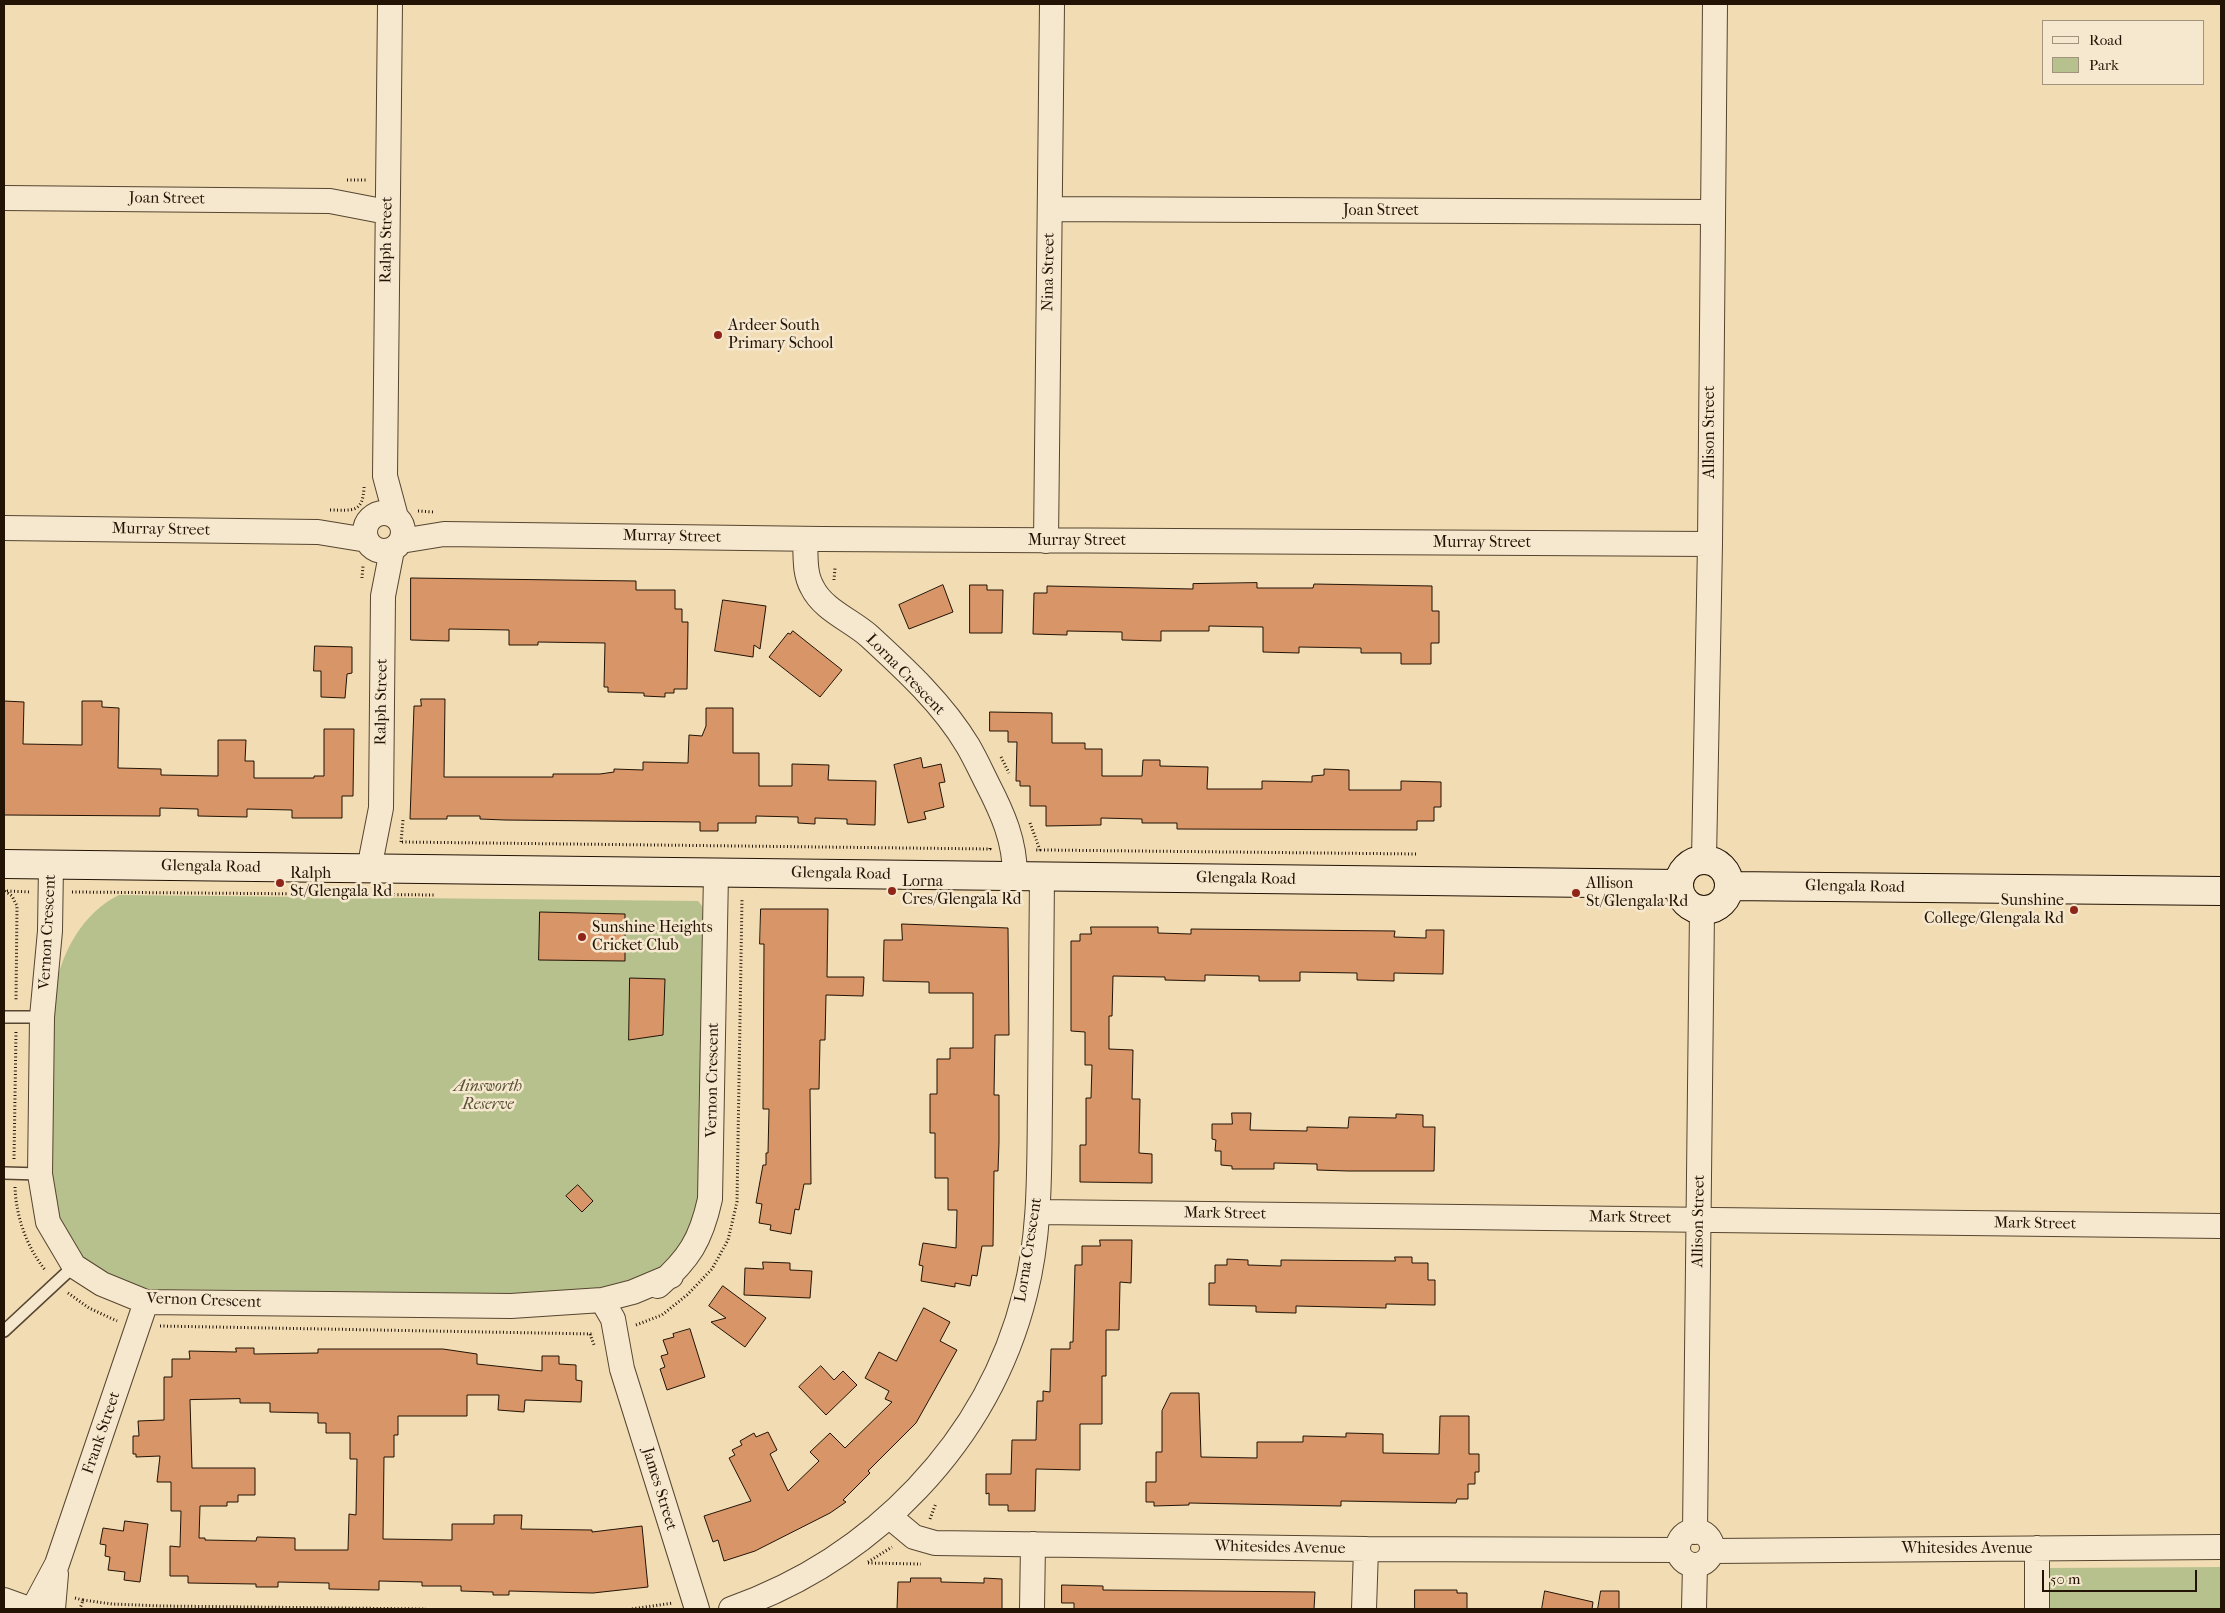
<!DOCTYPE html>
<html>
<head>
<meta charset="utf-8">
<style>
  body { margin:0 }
  #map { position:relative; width:2225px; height:1613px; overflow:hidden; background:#f1dcb3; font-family:"IM FELL French Canon",serif }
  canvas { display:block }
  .frame { position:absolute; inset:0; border:5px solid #221305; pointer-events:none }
  .legend { position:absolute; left:2042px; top:20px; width:162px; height:65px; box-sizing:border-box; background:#f6e8ce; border:1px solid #a1937e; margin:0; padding:6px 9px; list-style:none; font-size:15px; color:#221305 }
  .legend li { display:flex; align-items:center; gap:10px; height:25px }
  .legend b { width:25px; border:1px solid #a1937e }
  .scale { position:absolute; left:2042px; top:1570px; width:155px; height:22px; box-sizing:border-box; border:2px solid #221305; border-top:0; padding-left:6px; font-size:15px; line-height:18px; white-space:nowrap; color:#221305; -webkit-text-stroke:4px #f6e8ce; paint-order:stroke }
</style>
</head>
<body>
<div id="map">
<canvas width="2225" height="1613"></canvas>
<div class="frame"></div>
<ul class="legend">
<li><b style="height:6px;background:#f6e8ce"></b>Road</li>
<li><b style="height:14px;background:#b7c18e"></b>Park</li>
</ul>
<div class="scale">50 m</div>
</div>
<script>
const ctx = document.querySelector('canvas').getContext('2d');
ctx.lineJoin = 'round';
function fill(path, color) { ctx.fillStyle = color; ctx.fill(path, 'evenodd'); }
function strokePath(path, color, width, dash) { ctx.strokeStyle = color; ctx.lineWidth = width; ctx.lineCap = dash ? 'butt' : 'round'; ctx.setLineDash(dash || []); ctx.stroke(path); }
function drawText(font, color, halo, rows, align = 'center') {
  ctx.font = font + ' "IM FELL French Canon",serif'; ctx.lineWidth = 5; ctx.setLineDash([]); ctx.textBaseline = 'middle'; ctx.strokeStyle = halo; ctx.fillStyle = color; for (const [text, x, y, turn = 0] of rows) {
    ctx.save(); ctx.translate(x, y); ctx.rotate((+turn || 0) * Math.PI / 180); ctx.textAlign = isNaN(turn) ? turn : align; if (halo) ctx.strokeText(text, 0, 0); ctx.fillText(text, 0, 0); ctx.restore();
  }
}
const green = new Path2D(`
  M119 895 698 901 702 906 704 925 699 1201C694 1225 680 1261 656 1272 636 1282 612 1288 590 1295L149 1289C86 1278 62 1241 50 1181L55 988C63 950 83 913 119 895Z
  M2221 1567V1609H2049L2050 1568Z`);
const building = new Path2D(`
  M411 578 636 581V590H675V609H682V622H688L687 689H674V693H665V697L644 696V693L608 692V687H604L605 643 538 642V645H509V630L449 629V641L411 640Z
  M1257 583V588H1313L1314 584 1432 586V611H1439V643H1431V664H1401V653H1361V648L1299 647V653L1263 652V627L1209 626V631H1161V641L1122 640V632L1067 631V635L1033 634 1034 593H1047V586L1193 589V584Z
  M943 585 953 612 909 629 899 605Z
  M970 585H987V590H1003L1002 633H970Z
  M723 600 766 606 760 649 754 645 753 657 715 651Z
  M793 631 842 670 820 697 769 657 788 633 790 634Z
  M315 646 352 647V673L347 674 345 698 321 697V671H314Z
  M421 699H445L444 777H553V774H600L614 772V769L643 770V762L688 763 689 735 702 736 706 726V708H733V753H759V786H792V764L829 765 828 780 876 781 875 825 847 824V819L815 818V824L798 823V817L756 816V823H718V831H700V822L505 820 480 819V816H447V819H410L414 706H421Z
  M4 701 24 702 23 744 82 745V701H102V707L119 708 118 768 161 769V775L218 776V740H246L245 761H254V778H314V776H324V729H354L353 796H342V818H292V810L247 809V817L198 816V809L160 808V816L4 815Z
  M990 712 1052 713V743H1085V749H1102V776H1142L1143 760H1160V766L1208 767 1207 789H1262V781L1312 782V776L1324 775V769L1349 770V790H1401V781L1441 782V807H1434V821H1417V830L1177 829V823H1142V819L1101 818V825L1046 826V806H1030V786H1020V781H1016L1017 742H1008V731H990Z
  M921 758 923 768 941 764 945 782 939 783 944 807 924 812 926 819 908 823 894 765Z
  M761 909H828L827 977H864L863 996 826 995 825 1040H820L819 1089H810L811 1184H804L799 1210 795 1209 791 1234 770 1230 771 1225 759 1223 762 1204 756 1203 763 1165H766V1153H768L769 1109H763L764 944H760Z
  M540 912 625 914V961L539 960Z
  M902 924 1008 928 1009 1035H995L994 1095H999V1142L998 1171H994L993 1246H982L977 1276 972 1275 970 1286 955 1283V1287L921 1281 923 1266 919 1265 923 1243 956 1248 957 1210H948V1178H935V1133H930V1094H937V1059H950V1048H973V993H929V982L883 981 884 940H902Z
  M1091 927H1158V933L1191 934V929L1395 931 1394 937 1426 938V930H1444L1443 974 1394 973V981L1357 980V973L1300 972V981H1259V976L1205 975V981L1165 980V977L1113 976 1112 1016H1109V1049L1133 1050 1132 1099H1140L1139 1153 1152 1154V1183L1080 1182V1145H1086V1098H1091L1092 1065H1085V1032L1071 1031V941H1080V934H1091Z
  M630 978 665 979 663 1035 629 1040Z
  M1232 1113H1251L1250 1130 1307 1131V1127L1348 1128 1349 1117 1396 1118V1114L1423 1115V1127H1435L1434 1171H1348L1317 1170V1164L1274 1163V1169H1232V1166L1221 1165V1151H1215L1216 1140 1212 1139V1124H1232Z
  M578 1185 593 1201 582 1212 566 1196Z
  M1100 1240H1132L1131 1283 1120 1282 1119 1330H1106V1376H1102V1424H1080V1470L1036 1469 1035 1511H1008V1505H989V1493L986 1494V1474H1011L1012 1440H1036L1037 1401H1043V1391L1050 1392 1051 1349H1070V1342H1073L1075 1265H1082V1246H1100Z
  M1395 1257H1412V1263H1428V1280H1435V1305L1386 1304V1308L1296 1306V1313L1256 1312V1306L1209 1305V1283H1215V1265H1227V1259L1248 1260V1265L1281 1266V1260L1395 1261Z
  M763 1262 790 1263V1270L812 1271 810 1298 744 1295 745 1268 763 1269Z
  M723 1286 766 1318 745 1347 711 1322 726 1318 709 1306Z
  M924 1308 950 1322 940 1341 957 1350 916 1423 868 1471 870 1473 843 1500 846 1502 830 1513 755 1551 724 1561 718 1540 713 1542 704 1516 751 1501 729 1458 735 1455 732 1450 742 1445 740 1441 754 1433 756 1437 768 1432 777 1450 770 1454 788 1491 819 1461 810 1452 830 1433 845 1448 892 1402 885 1399 889 1391 865 1378 879 1352 896 1361Z
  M690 1329 705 1377 667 1390 660 1369 665 1367 661 1356 668 1354 663 1340 674 1337 673 1334Z
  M236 1348H254V1354L318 1353V1349H443L477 1354V1364L542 1371V1356H559V1364L576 1365V1380L582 1381 581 1402 525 1400 524 1412 498 1410 499 1395H467V1416H398V1435H394V1457H384L383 1539 452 1540V1524H494V1515H522L521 1529 592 1530V1532L642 1526 648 1587 593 1593 509 1591V1595H493V1592L461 1591V1586H422V1582L379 1581V1590L329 1589V1583L278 1582V1587H256V1584L188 1583V1576H170V1546L180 1547 181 1511H171V1482H157L160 1456 136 1457V1454H133V1436H139L138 1421 164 1420V1377H172V1359H190L189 1351 236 1352ZM240 1399V1403H270V1412L318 1413V1423H326V1433H350V1459H357L356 1515 349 1514 348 1550H295V1538L257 1537 256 1541 205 1540V1538H199L200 1506H227V1502H238V1495H255V1468H192L190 1400Z
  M821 1366 834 1380 843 1371 857 1385 826 1415 799 1387Z
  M1171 1393H1199L1201 1457 1257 1458V1442H1303V1436L1346 1437V1433L1383 1434V1453L1439 1454 1440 1416H1469V1454H1479V1472H1475V1484H1468V1499H1457L1456 1503 1341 1501V1506L1189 1503V1505L1154 1506V1502H1146V1482H1156V1452H1162V1411Z
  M125 1521 148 1524 140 1582 124 1580 125 1572 108 1570 110 1557 105 1556 106 1545 100 1544 103 1528 123 1531Z
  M911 1578H941V1582L984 1583V1578L1002 1579V1609H897L898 1582H910Z
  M1062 1585 1103 1586V1590L1315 1592 1314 1609H1074V1603H1062Z
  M1415 1590H1457V1593H1467V1609H1415Z
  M1545 1591 1593 1602 1592 1609H1542Z
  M1601 1591H1619V1609H1598Z`);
const path = new Path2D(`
  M347 180H367
  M330 510C352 510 363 514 364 487
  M418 511 434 512
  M362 578 363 566
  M834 580 835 568
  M1001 757 1009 773
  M1030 823 1040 850H1036
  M401 842 403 820
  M402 842 990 849V847
  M1044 850 1417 854
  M5 891 12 896 17 906 16 1001
  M7 891 31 892
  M72 892 436 895
  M14 1159 16 1032
  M15 1187C16 1217 27 1248 46 1271
  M68 1293 89 1308 117 1321
  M636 1325 662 1315 687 1295 712 1269 728 1240 737 1202 742 898
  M160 1326 594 1334
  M590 1334 594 1345
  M930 1519 936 1503
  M868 1562 892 1547
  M868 1563 921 1564
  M75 1598 83 1600 80 1609
  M83 1600 112 1604 162 1606 426 1609
  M632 1609 673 1603`);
const lane = new Path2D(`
  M4 1017H42
  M4 1173 40 1174
  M4 1331 74 1266`);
const street = new Path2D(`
  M390 4 385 476 396 517
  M4 198 330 201 387 212
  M1050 209 1712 212
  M365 532a19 19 0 1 1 38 0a19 19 0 1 1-38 0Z
  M4 528 318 532 367 540
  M805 539C806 555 804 573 812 587 823 610 851 620 869 636 905 669 943 704 968 746 975 758 981 771 987 783 1003 814 1015 841 1015 876
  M401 541 444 534 821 539 1710 544
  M1046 541 1052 4
  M1704 859 1710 544 1715 4
  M51 865 50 931 42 1017 40 1174 48 1222 74 1266 102 1284 146 1302 511 1306 602 1300 633 1292 671 1276
  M369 869 381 808 383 596 392 550
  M1039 1212 2221 1226
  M658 1286C689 1259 701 1240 710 1199L716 873
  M602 1300 613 1319 622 1369 697 1609
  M890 1517 914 1537 935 1543 1366 1549 1678 1550
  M1678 1548a17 17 0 1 1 34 0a17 17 0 1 1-34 0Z
  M1695 1532 1702 910
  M1712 1551 2221 1547
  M4 1600 29 1609
  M33 1609 57 1564 146 1302
  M53 1609 56 1574
  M731 1609C873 1559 988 1442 1025 1294 1041 1232 1039 1167 1040 1103 1040 1028 1041 952 1042 876
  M1032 1609 1033 1544
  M1364 1609 1366 1549
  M1694 1609 1695 1565
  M2037 1609V1548`);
const secondary = new Path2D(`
  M1679 885a25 25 0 1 1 50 0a25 25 0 1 1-50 0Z
  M4 864 1678 884
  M1729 886 2221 891`);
const markers = [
  [718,335,5,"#8f2418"],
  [280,883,5,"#8f2418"],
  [892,891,5,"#8f2418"],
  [1576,893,5,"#8f2418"],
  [2074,910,5,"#8f2418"],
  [582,937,5,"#8f2418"]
];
const streetNames = [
  ["Joan Street",167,199,1],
  ["Joan Street",1381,211],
  ["Ralph Street",387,240,-89],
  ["Nina Street",1049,272,-89],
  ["Allison Street",1710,432,-90],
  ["Murray Street",161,530,1],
  ["Murray Street",672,537,1],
  ["Murray Street",1077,541],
  ["Murray Street",1482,543],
  ["Lorna Crescent",905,675,46],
  ["Ralph Street",382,702,-89],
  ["Glengala Road",211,867,1],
  ["Glengala Road",841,874,1],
  ["Glengala Road",1246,879,1],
  ["Glengala Road",1855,887,1],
  ["Vernon Crescent",48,932,-87],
  ["Vernon Crescent",713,1080,-89],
  ["Mark Street",1225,1214,1],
  ["Mark Street",1630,1218,1],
  ["Allison Street",1699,1221,-89],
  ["Mark Street",2035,1224,1],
  ["Lorna Crescent",1029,1250,-81],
  ["Vernon Crescent",204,1301,2],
  ["Frank Street",102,1433,-71],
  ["James Street",659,1489,73],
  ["Whitesides Avenue",1280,1548,1],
  ["Whitesides Avenue",1967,1549]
];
const poiNames = [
  ["Ardeer South",728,326],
  ["Primary School",728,344],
  ["Ralph",290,874],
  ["St/Glengala Rd",290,892],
  ["Lorna",902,882],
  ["Cres/Glengala Rd",902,900],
  ["Allison",1586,884],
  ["St/Glengala Rd",1586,902],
  ["Sunshine",2064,901,"right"],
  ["College/Glengala Rd",2064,919,"right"],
  ["Sunshine Heights",592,928],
  ["Cricket Club",592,946]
];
const parkNames = [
  ["Ainsworth",488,1087],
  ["Reserve",488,1105]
];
fill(green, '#b7c18e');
fill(building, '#d79568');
strokePath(building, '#221305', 1);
strokePath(lane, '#564530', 14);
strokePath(street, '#564530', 26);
strokePath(secondary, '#221305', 30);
strokePath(path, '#221305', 3, [1, 2.5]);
strokePath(lane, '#f6e8ce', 11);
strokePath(street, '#f6e8ce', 24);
strokePath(secondary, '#f6e8ce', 28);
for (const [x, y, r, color] of markers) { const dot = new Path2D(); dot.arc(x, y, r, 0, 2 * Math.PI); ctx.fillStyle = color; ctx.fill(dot); strokePath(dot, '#f6e8ce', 2); }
drawText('16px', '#221305', '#f6e8ce', streetNames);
drawText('16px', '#221305', '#f6e8ce', poiNames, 'left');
drawText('italic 16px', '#565035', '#f6e8ce', parkNames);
</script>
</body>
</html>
